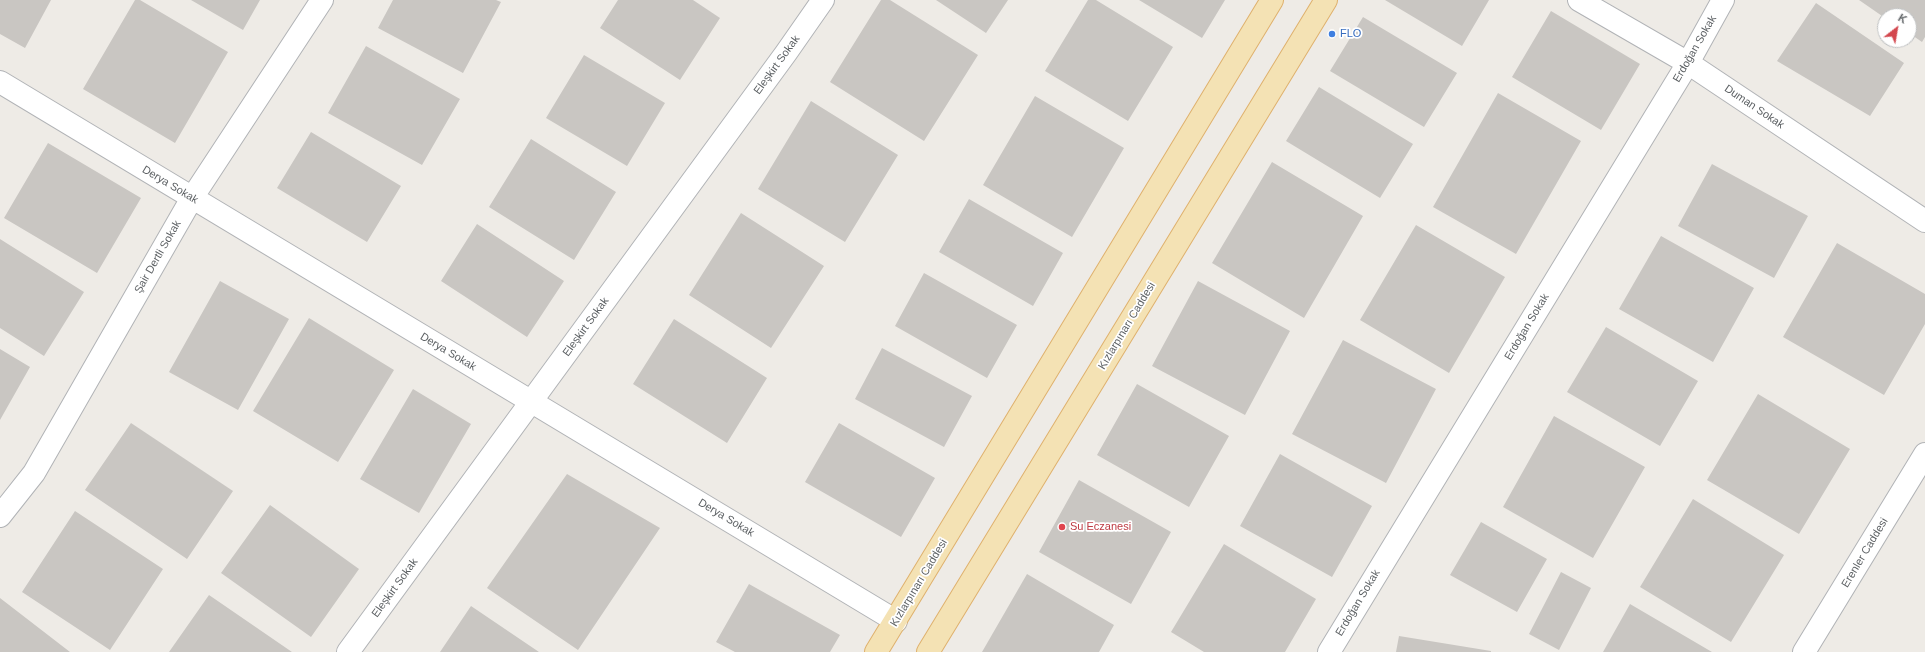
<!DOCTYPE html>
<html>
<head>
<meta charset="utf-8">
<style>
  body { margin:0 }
  #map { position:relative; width:1925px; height:652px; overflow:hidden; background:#eeebe6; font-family:Arial,sans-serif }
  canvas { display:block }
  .north { position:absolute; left:1877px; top:8px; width:40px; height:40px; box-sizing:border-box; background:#fff; border:1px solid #bec0c1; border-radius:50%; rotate:31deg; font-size:11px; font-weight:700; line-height:16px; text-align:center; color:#5d6164 }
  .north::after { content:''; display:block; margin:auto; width:14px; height:18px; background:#d3474e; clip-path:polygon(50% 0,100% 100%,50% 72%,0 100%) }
</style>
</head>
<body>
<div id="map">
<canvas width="1925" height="652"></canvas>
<div class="north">K</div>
</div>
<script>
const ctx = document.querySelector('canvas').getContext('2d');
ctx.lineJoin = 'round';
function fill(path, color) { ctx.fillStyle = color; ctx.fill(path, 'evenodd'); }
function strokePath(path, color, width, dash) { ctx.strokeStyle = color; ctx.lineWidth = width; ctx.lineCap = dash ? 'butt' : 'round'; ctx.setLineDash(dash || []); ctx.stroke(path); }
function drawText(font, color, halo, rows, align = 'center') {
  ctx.font = font + ' Arial,sans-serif'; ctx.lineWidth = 3.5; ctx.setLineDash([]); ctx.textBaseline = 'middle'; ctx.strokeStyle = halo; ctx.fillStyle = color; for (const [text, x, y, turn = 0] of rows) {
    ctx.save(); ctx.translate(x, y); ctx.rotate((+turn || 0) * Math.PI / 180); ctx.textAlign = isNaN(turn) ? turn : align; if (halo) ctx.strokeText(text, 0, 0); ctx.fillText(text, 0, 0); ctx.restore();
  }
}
const building = new Path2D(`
  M0 0H51L25 48 0 34Z
  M135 0H140L228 52 175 143 83 89Z
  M191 0H260L243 30Z
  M393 0H496L501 2 463 73 378 28Z
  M618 0H693L720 18 680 80 600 28Z
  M881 0H890L978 55 924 141 830 82Z
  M936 0H1008L986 33Z
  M1088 0H1096L1173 47 1128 121 1045 71Z
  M1139 0H1225L1202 38Z
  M1385 0H1489L1462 46Z
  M1859 0H1925V37L1922 42 1909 33V16H1885V18Z
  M1816 3 1904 63 1870 116 1777 61Z
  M1551 11 1640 64 1601 130 1512 77Z
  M1363 17 1457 73 1424 127 1330 71Z
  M366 46 460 99 422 165 328 113Z
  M584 55 665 103 627 166 546 118Z
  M1319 87 1413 144 1380 198 1286 141Z
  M1498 93 1581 141 1516 254 1433 207Z
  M1035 96 1124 148 1072 237 983 185Z
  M811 101 898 155 845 242 758 189Z
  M311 132 401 186 367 242 277 188Z
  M531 139 616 192 574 260 489 207Z
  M48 143 141 198 97 273 4 218Z
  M1272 162 1363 216 1304 318 1212 263Z
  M1712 164 1808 216 1774 278 1678 226Z
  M969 199 1063 253 1033 306 939 252Z
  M741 213 824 266 771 348 689 295Z
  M477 224 564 281 527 337 441 281Z
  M1416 225 1505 277 1449 373 1360 320Z
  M1661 236 1754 288 1713 362 1619 309Z
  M0 239 84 292 44 356 0 328Z
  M1837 243 1925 294V324L1884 395 1783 337Z
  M924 273 1017 325 987 378 895 326Z
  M220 281 289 319 238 410 169 372Z
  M1198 281 1290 331 1245 415 1152 366Z
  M309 318 394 370 338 462 253 411Z
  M674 319 767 378 727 443 633 384Z
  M1606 327 1698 381 1660 446 1567 392Z
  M1343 340 1436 389 1386 483 1292 434Z
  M882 348 972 396 944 447 855 399Z
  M0 349 30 367 0 420Z
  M1137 384 1229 436 1189 507 1097 455Z
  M413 389 471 424 419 513 360 479Z
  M1758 394 1850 449 1799 534 1707 480Z
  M1554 416 1645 467 1593 558 1503 507Z
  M131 423 233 491 187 559 85 490Z
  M839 423 935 478 901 537 805 482Z
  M1280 454 1372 506 1332 577 1240 526Z
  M567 474 660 528 578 650 487 588Z
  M1079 480 1171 532 1131 604 1039 552Z
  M1693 499 1784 555 1731 642 1640 587Z
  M270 505 359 569 311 637 221 573Z
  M75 511 163 569 110 650 22 592Z
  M1481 522 1547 559 1517 612 1450 575Z
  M1224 544 1316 599 1285 652H1204L1171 632Z
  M1561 572 1591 588 1559 650 1529 634Z
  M1027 574 1114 625 1099 652H982Z
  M749 584 840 635 830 652H735L716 642Z
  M209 595 292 652H169Z
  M0 598 70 652H0Z
  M1630 604 1712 652H1603Z
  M471 606 539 652H440Z
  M1399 636 1491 651V652H1396Z`);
const minor = new Path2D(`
  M1579 0 1688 63 1925 221
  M0 82 896 621
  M0 516 34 473 192 198 322 0
  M348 652 786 53 823 0
  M1329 652 1688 63 1723 0
  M1804 652 1925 454`);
const primary = new Path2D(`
  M876 652 1272 0
  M928 652 1326 0`);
const markers = [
  [1332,34,4,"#3f7fe0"],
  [1062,527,4,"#e0444e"]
];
const shopNames = [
  ["FLO",1340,34]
];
const streetNames = [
  ["Erdoğan Sokak",1695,49,-60],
  ["Eleşkirt Sokak",777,65,-54],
  ["Duman Sokak",1754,107,34],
  ["Derya Sokak",170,185,31],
  ["Şair Dertli Sokak",158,257,-60],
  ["Kızlarpınarı Caddesi",1127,326,-59],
  ["Eleşkirt Sokak",586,327,-54],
  ["Erdoğan Sokak",1527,327,-59],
  ["Derya Sokak",448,352,31],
  ["Derya Sokak",726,518,31],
  ["Erenler Caddesi",1865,553,-59],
  ["Kızlarpınarı Caddesi",919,583,-59],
  ["Eleşkirt Sokak",395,588,-54],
  ["Erdoğan Sokak",1358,603,-59]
];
const healthNames = [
  ["Su Eczanesi",1070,527]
];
fill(building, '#c9c6c2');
strokePath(minor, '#b1b3b6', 24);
strokePath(primary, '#dfb16d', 24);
strokePath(minor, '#fff', 22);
strokePath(primary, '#f4e2b4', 22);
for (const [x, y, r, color] of markers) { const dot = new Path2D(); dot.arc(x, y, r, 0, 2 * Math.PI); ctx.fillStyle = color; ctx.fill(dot); strokePath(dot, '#fff', 1.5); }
drawText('11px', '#366cbe', '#fff', shopNames, 'left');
drawText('11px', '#5d6164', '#fff', streetNames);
drawText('11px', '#be3a42', '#fff', healthNames, 'left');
</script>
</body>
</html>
